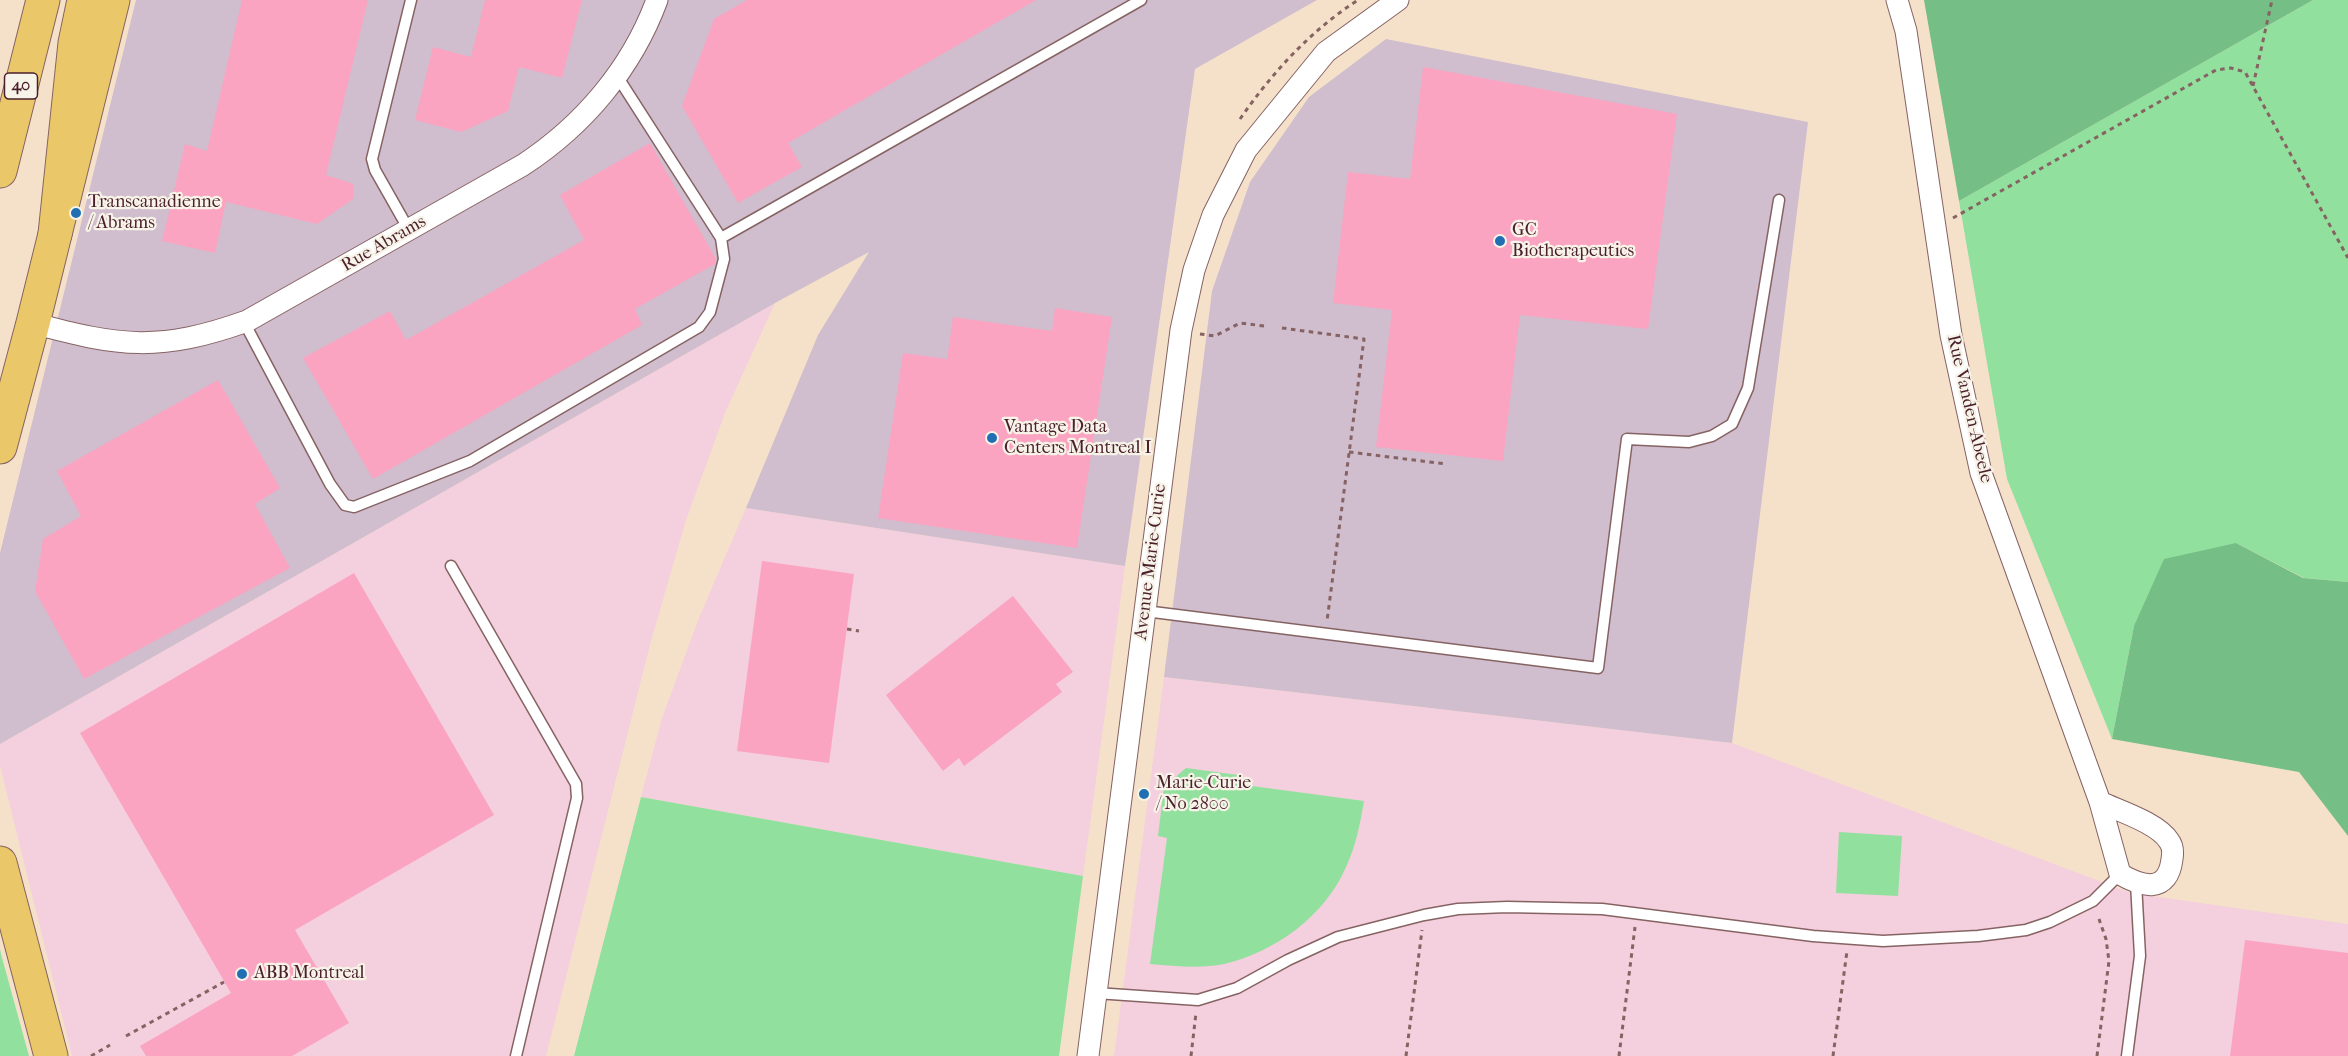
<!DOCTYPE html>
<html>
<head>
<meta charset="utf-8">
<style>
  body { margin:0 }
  canvas { display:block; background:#f5e1ca }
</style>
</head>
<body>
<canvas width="2348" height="1056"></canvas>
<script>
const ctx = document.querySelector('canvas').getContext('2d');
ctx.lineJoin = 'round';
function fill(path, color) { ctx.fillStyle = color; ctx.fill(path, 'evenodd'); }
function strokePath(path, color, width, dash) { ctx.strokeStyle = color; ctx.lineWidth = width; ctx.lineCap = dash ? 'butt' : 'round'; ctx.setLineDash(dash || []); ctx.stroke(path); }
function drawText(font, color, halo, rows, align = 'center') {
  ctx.font = font + ' "IM FELL French Canon",serif'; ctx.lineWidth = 4.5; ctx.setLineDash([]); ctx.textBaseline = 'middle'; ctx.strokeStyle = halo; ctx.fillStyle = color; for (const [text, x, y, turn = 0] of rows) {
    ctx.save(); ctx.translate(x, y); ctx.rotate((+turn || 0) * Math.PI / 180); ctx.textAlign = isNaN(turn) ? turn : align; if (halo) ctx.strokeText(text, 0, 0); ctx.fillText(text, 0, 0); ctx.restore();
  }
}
const built = new Path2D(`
  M775 303 725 413 686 520 651 641 546 1056H72L0 766V744Z
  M746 508 1125 566 1083 876 641 797 662 718 699 618Z
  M1164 677 1732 743 2131 893 2348 924V1056H1114Z`);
const industrial = new Path2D(`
  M136 0H1317L1195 69 1125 566 746 508 818 335 869 252 775 303 0 744V553Z
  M1386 39 1808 122 1732 743 1164 677 1212 291 1250 182 1309 97Z`);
const green = new Path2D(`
  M2313 0H2348V582L2304 578 2236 543 2134 626 2112 739 2007 479 1959 201Z
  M1186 768 1238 775 1237 784 1364 801C1360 824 1356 846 1346 867 1325 916 1275 952 1224 964 1199 969 1175 966 1150 964L1167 838 1158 836 1164 787Z
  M641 797 1083 876 1059 1056H574Z
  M1839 832 1902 836 1898 896 1836 893Z
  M0 949 1 954 29 1056H0Z`);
const forest = new Path2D(`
  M1924 0H2313L1959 201Z
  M2236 543 2303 578 2348 582V836L2299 772 2112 739 2134 626 2164 559Z`);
const building = new Path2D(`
  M242 0H368L326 175 354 184 353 199 317 224 226 202 215 253 162 241 185 144 207 151Z
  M485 0H582L562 78 519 67 508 111 461 132 415 120 433 47 471 57Z
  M747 0H1036L788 143 802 167 738 203 682 106 714 19Z
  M1423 67 1677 114 1648 329 1520 315 1503 461 1376 447 1392 310 1333 303 1348 172 1410 179Z
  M650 143 716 259 715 264 635 309 642 325 373 479 303 358 390 311 406 340 584 240 560 195Z
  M1055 308 1112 317 1077 548 878 518 903 353 947 359 953 317 1052 331Z
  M218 380 280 488 255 504 290 568 84 679 35 591 43 539 81 516 57 471Z
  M762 561 854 574 829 763 737 751Z
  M354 573 494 815 295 930 349 1023 292 1056H146L140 1046 231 993 80 733Z
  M1013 596 1073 672 1056 684 1062 692 964 766 959 758 943 771 886 695Z
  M2245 940 2348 953V1056H2230Z`);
const path = new Path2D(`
  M2253 86 2272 0
  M1240 119C1272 73 1310 31 1358 0
  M1953 218 2216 70 2231 68 2245 72 2348 258
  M1282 328 1364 339 1327 621
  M1200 334 1215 336 1240 323 1264 326
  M1349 452 1446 464
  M847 629 859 631
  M126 1036 224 982
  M91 1056 110 1045
  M1191 1056 1196 1013
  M1406 1056 1422 930
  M1619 1056 1635 927
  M1833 1056 1847 951
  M2097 1056 2109 961 2106 939 2099 919`);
const lane = new Path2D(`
  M617 76 721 238 1141 0
  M409 230 375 170 372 159 411 0
  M244 322 330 484 345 505 354 507 470 461 699 327 710 312 724 259 721 238
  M451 566 576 784 577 798 516 1056
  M1145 611 1598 668 1627 439 1689 442 1712 436 1732 424 1748 388 1779 200
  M1096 993 1198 1000 1237 988 1288 960 1338 937 1424 915 1458 909 1507 907 1602 909 1813 936 1883 941 1978 936 2026 930 2050 922 2093 901 2120 874
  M2127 1056 2140 956 2136 883`);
const street = new Path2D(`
  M1897 0 1906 31 1951 335 1981 473 2100 802 2120 874C2142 887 2168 894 2172 859 2173 853 2173 846 2169 841 2158 823 2119 811 2100 802
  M33 323C120 347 160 352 247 321L523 165C584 125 632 68 657 0
  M1088 1056 1181 330 1194 270 1213 215 1246 150 1326 52 1398 0`);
const primary = new Path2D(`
  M0 447 33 323 113 0
  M0 863 51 1056`);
const highway = new Path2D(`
  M0 171 43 0
  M55 234 75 43 84 0`);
const markers = [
  [76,213,6,"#1f6fb2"],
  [1500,241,6,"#1f6fb2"],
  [992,438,6,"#1f6fb2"],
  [1144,794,6,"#1f6fb2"],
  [242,974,6,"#1f6fb2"]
];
const shields = [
  [21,86,33]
];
const shieldNames = [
  ["40",21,86]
];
const poiNames = [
  ["Transcanadienne",88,203],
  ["/ Abrams",88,224],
  ["GC",1512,231],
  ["Biotherapeutics",1512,252],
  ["Vantage Data",1004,428],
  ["Centers Montreal I",1004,449],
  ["Marie-Curie",1156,784],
  ["/ No 2800",1156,805],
  ["ABB Montreal",254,974]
];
const streetNames = [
  ["Rue Abrams",384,244,-30],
  ["Rue Vanden-Abeele",1969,409,77],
  ["Avenue Marie-Curie",1151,562,-83]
];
fill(built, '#f4cfdd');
fill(industrial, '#d0bdcd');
fill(green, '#92e09e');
fill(forest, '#75be85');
fill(building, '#fba4c2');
strokePath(lane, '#866363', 13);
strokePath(street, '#866363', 23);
strokePath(primary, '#866363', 35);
strokePath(highway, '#866363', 35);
strokePath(path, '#866363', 3, [4.5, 4.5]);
strokePath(lane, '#fff', 10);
strokePath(street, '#fff', 21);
strokePath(primary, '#eac769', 33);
strokePath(highway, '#eac769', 33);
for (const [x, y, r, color] of markers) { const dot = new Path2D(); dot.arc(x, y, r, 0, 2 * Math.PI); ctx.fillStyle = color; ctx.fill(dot); strokePath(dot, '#f7f3e8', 2); }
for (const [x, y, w] of shields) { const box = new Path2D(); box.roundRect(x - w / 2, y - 13, w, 26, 4.5); ctx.fillStyle = '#f7f3e8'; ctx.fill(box); strokePath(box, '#4a1f2b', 1.5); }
drawText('bold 16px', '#4a1f2b', null, shieldNames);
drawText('18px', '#4a1f2b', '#f7f3e8', poiNames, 'left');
drawText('18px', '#4a1f2b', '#f7f3e8', streetNames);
</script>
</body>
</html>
